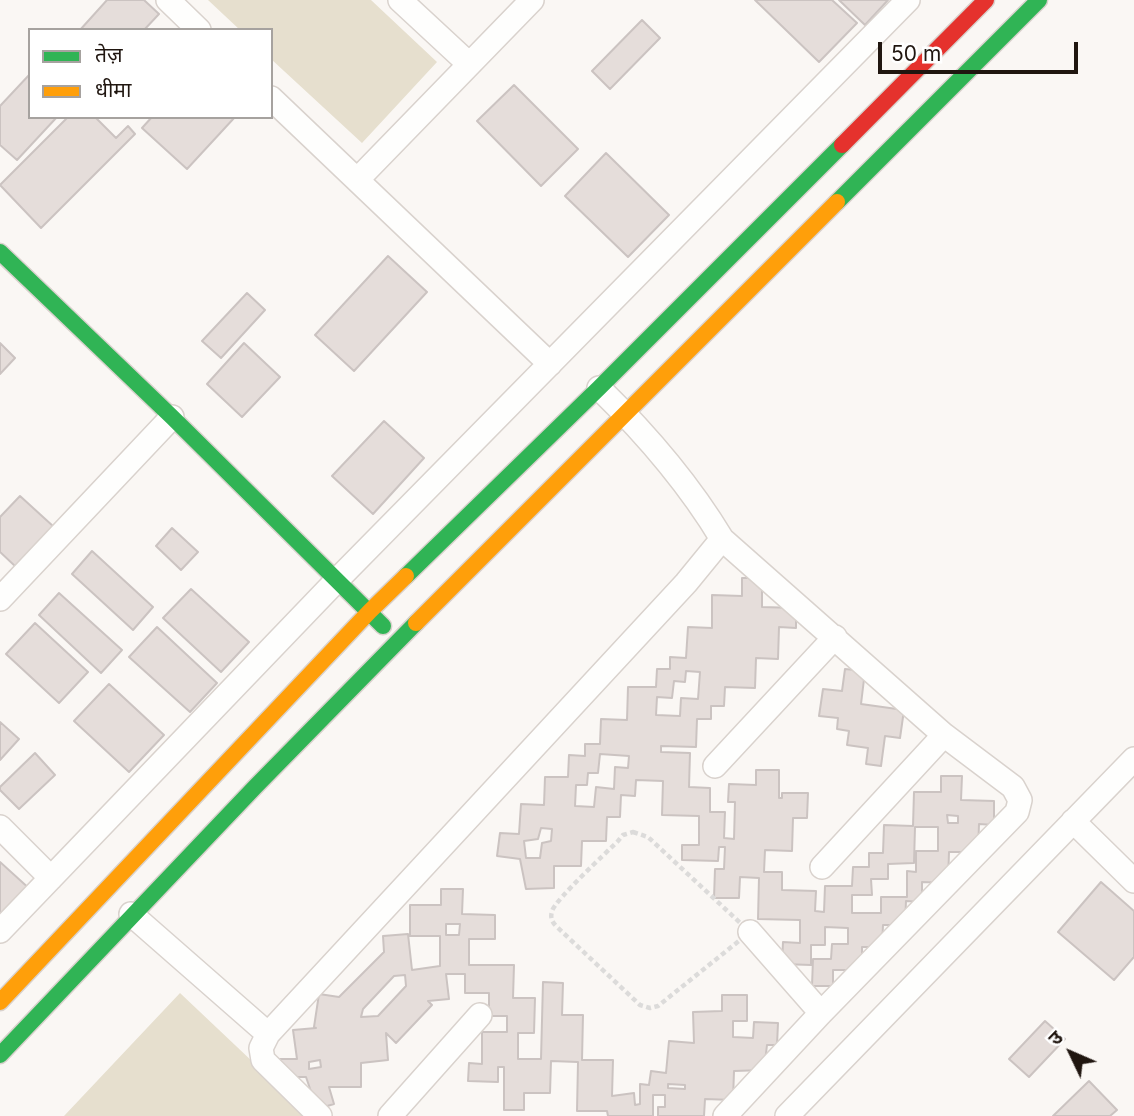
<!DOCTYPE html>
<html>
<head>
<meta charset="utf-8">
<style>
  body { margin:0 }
  #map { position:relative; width:1134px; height:1116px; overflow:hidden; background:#faf7f4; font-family:Inter,"Noto Sans Devanagari",sans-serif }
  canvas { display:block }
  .legend { position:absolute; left:28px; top:28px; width:245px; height:91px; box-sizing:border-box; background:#fff; border:2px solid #a6a29f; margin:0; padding:9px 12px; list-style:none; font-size:21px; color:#201610 }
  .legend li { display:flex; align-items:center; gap:14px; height:35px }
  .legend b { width:35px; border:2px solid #a6a29f }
  .north { position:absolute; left:1036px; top:1018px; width:70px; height:70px; -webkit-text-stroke:5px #fff; paint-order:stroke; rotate:314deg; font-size:19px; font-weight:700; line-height:28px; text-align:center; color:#201610 }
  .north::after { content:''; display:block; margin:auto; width:24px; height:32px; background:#201610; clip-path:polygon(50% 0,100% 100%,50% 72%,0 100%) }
  .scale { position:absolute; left:878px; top:42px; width:200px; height:32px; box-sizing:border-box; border:4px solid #201610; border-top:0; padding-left:9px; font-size:21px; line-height:24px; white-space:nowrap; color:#201610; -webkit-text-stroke:5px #fff; paint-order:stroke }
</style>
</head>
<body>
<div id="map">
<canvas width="1134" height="1116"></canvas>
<ul class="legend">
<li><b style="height:9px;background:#30b455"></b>तेज़</li>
<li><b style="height:9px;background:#ff9f0a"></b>धीमा</li>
</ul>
<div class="north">उ</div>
<div class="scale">50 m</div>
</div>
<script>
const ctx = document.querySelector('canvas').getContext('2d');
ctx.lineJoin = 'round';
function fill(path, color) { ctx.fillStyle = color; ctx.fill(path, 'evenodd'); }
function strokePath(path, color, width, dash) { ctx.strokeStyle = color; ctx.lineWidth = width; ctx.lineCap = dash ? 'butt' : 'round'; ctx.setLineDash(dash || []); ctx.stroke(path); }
const green = new Path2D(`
  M208 0H371L437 62 362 143 271 59V30H240Z
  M180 993 310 1116H64Z`);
const building = new Path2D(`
  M107 0H144L159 14 144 30H80Z
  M755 0H832L857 23 819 62Z
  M839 0H888L865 25Z
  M642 20 660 38 610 89 592 71Z
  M30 74V117H57L17 160 0 145V106Z
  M514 85 578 149 541 186 477 121Z
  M68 117H95L116 138 128 126 135 134 41 228 0 185Z
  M152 117H235L187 169 142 128Z
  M606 153 669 215 628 257 565 196Z
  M388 256 427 292 354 371 315 335Z
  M247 293 265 310 221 358 202 341Z
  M0 343 15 358 0 374Z
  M244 343 280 377 242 417 207 384Z
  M384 421 424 458 373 514 332 476Z
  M20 496 54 527 16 567 0 552V517Z
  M172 528 198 552 181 570 156 546Z
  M92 551 153 607 133 630 72 574Z
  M742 578H762V607L796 608V628L779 627 778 659 756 658 755 688 725 687 724 706H711V719H697L696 747 661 746V752L690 753 689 787 710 788V812H725L724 838 734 839 735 802H728L729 784 756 785V770H779V798H782V793H808L807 818H793L792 851 765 850 764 872H782V890L816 891 815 911 824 912 825 886H852L853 867H869V853H883L884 825 913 826 914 792H941V776H962L961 800 994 801V825L979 824 978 852H949L948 883 922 882V902L906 901 905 925H883L882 947H862V970H833V986H812L813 959H831L832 944H848V928L825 927V945H811V965L782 964 783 942 800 943V920L758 919 759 878 740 877 739 898H714L715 869H724L725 847H719L718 861 682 860V845H699V816L662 815 663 781 636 780 635 796 621 795 620 817H607L606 841H582L581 866H554V888L526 889 520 859 497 856 500 833 519 834 521 804 544 805 545 777H568L569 755 585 756V744H600L601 719 627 720 628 687H656L657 669H670V657L686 658 688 627 712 628V595L742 596ZM686 671 700 672 698 699 681 698 680 716 656 715 657 697 672 698 674 681 685 682ZM600 754 629 756 628 768 615 767 614 789 596 787 594 807 575 806 576 785H587L588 773H598ZM947 815 958 816V823H948ZM915 827H938V851H916V872L907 871V897H881V913H852V895H872L871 879H888V864L914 863ZM541 828 552 829 551 841 542 843 540 858H526L524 841 538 839Z
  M191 589 249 642 221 672 163 618Z
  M59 593 122 650 101 673 39 615Z
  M35 623 88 672 59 703 6 654Z
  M157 627 217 683 190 712 129 657Z
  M845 669 865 671 861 704 904 710 900 738 885 736 881 766 866 764 868 748 847 745 849 731 837 729 838 718 819 716 823 689 842 691Z
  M109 684 164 735 129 772 74 721Z
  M0 722 19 739 0 760Z
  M35 753 55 775 19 809 0 790V787Z
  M0 862 32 891 0 925Z
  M1101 882 1134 911V957L1114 980 1058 932Z
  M441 889H463L462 914 495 915V939H469V965H514L513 998H535L534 1033H518V1059H541L543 982 563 983 562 1015H583L582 1060H613L612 1096 634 1093 635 1105 640 1104V1084L649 1085 651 1071 666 1073 669 1041 694 1043 693 1012 722 1011V995H747V1021H733V1037L753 1038 754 1022 778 1023 777 1045H767L764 1070 734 1071 733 1100 705 1099 704 1116H658V1107H665V1095H653V1116H608L607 1111H577L578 1062 551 1061 550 1093H524V1110H504V1067H498V1082L468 1081 469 1063 482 1064V1032H507V1016H489V993H465V974H446L449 999 428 1001 432 1005 396 1043 386 1033 388 1060 361 1063V1087H329L334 1104 317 1109 306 1077H280V1059H297L293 1030 316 1028 314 1027 319 994 339 997 384 952 383 936 408 934 412 970 440 966V936H410V905H441ZM446 924H460L459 935H446ZM405 975 406 986 378 1016 361 1017 363 1009 394 976ZM320 1060 321 1067 309 1069V1062ZM668 1084 685 1085V1089L668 1088Z
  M1045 1021 1065 1039 1029 1077 1009 1059Z
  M1089 1081 1117 1110 1110 1116H1053Z`);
const path = new Path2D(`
  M633 832 648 837 750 932 658 1006 650 1008 640 1005 557 927C552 922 550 918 552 911 556 899 606 853 618 841L623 835Z`);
const street = new Path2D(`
  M168 0 199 30
  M400 0 469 64
  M271 98 550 364
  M357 180 532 0
  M599 388C645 433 689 484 722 539L944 735 1013 787 1020 800 1017 812 821 1013 725 1116
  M0 599 172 417
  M715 766 835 637
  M1073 821 1134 881
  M0 827 51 878
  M822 867 944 735
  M131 914 268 1034
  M0 931 337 580 908 0
  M750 932 821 1013
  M320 1116 263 1060 261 1048 268 1034 686 583 722 539
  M390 1116 480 1015
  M787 1116 1134 759`);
const fast = new Path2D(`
  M837 202 1039 0
  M0 252 172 417 383 626
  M406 576 599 388 842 145
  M0 1055 255 787 416 623`);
const slow = new Path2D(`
  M416 623 837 202
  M0 1002 370 611 406 576`);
const jam = new Path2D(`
  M842 145 986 0`);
fill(green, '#e6dfce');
fill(building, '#e5ddda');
strokePath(building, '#cbc3c1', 2);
strokePath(street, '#d9d2cd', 26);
strokePath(fast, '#d9d2cd', 19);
strokePath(slow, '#d9d2cd', 19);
strokePath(jam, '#d9d2cd', 19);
strokePath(path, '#dcdbda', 4.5, [5, 3.5]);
strokePath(street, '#fefefd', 23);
strokePath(fast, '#30b455', 16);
strokePath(slow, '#ff9f0a', 16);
strokePath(jam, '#e5322d', 16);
</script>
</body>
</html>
